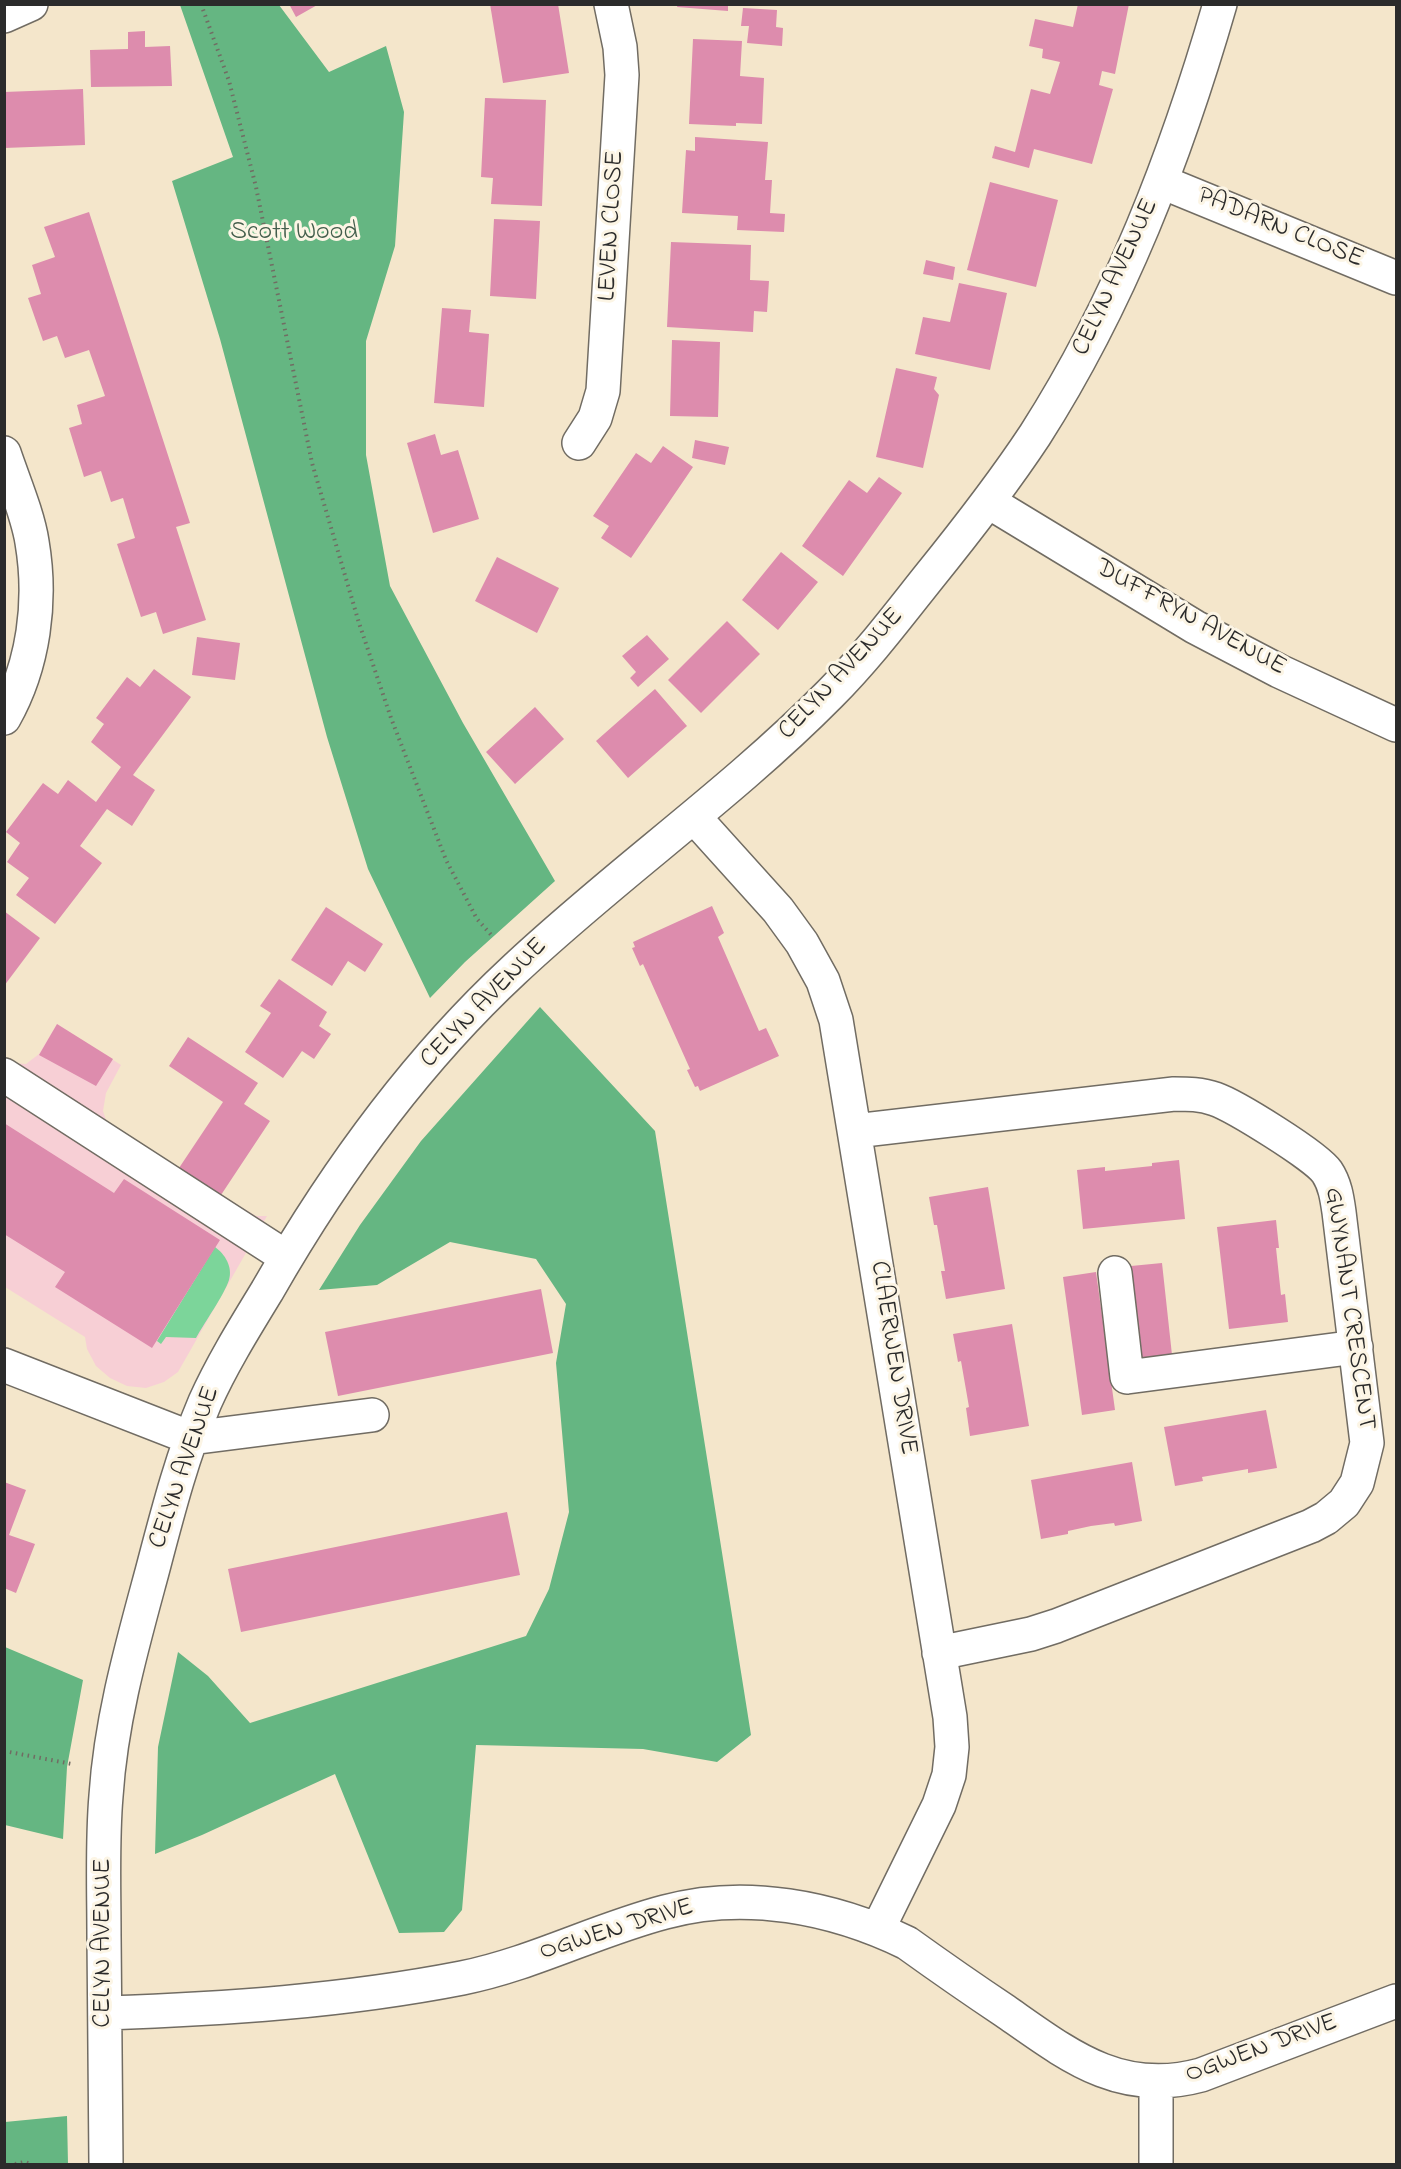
<!DOCTYPE html>
<html>
<head>
<meta charset="utf-8">
<style>
  body { margin:0 }
  #map { position:relative; width:1401px; height:2169px; overflow:hidden; background:#f4e6cb; font-family:"Indie Flower",sans-serif }
  canvas { display:block }
  .frame { position:absolute; inset:0; border:6px solid #2b2b2b; pointer-events:none }
</style>
</head>
<body>
<div id="map">
<canvas width="1401" height="2169"></canvas>
<div class="frame"></div>
</div>
<script>
const ctx = document.querySelector('canvas').getContext('2d');
ctx.lineJoin = 'round';
function fill(path, color) { ctx.fillStyle = color; ctx.fill(path, 'evenodd'); }
function strokePath(path, color, width, dash) { ctx.strokeStyle = color; ctx.lineWidth = width; ctx.lineCap = dash ? 'butt' : 'round'; ctx.setLineDash(dash || []); ctx.stroke(path); }
function drawText(font, color, halo, rows, align = 'center') {
  ctx.font = font + ' "Indie Flower",sans-serif'; ctx.lineWidth = 6; ctx.setLineDash([]); ctx.textBaseline = 'middle'; ctx.strokeStyle = halo; ctx.fillStyle = color; for (const [text, x, y, turn = 0] of rows) {
    ctx.save(); ctx.translate(x, y); ctx.rotate((+turn || 0) * Math.PI / 180); ctx.textAlign = isNaN(turn) ? turn : align; if (halo) ctx.strokeText(text, 0, 0); ctx.fillText(text, 0, 0); ctx.restore();
  }
}
const built = new Path2D(`
  M57 1024 121 1065 106 1093 103 1111 108 1126 256 1216H267L178 1372 164 1382 146 1388 127 1386 110 1378 96 1366 87 1349 85 1337 5 1287 4 1058 14 1063 26 1064 39 1054Z`);
const green = new Path2D(`
  M215 1247C225 1254 233 1267 229 1280 224 1295 205 1322 196 1338L166 1337 161 1344 157 1341Z`);
const forest = new Path2D(`
  M180 5H279L329 72 386 46 404 112 395 246 366 341V455L390 586 463 723 555 881 465 962 430 998 368 869 327 737 220 339 172 181 233 157Z
  M540 1007 655 1131 751 1735 717 1762 643 1749 476 1745 462 1910 444 1932 399 1933 335 1774 202 1835 155 1854 158 1747 178 1652 208 1676 250 1723 526 1636 549 1589 569 1512 556 1363 566 1304 536 1259 450 1242 377 1285 319 1290 360 1225 421 1141Z
  M5 1647 83 1680 67 1767 63 1839 5 1825Z
  M67 2116 68 2164H5V2122Z`);
const building = new Path2D(`
  M289 4H319L296 17Z
  M490 4H558L569 73 503 83Z
  M678 4H728V11L677 7Z
  M1078 4H1129L1115 74 1102 71 1099 85 1113 89 1092 164 1034 149 1029 168 992 158 995 146 1015 152 1031 89 1050 94 1060 62 1042 58 1043 49 1029 46 1035 19 1073 27Z
  M743 8 777 10 776 27 783 28 782 46 747 43 749 26H741Z
  M145 31V47L170 46 172 86 91 87 90 50 128 49V32Z
  M693 39 742 41 740 76 764 78 762 124 736 123V126L689 124Z
  M83 89 85 145 4 148V92Z
  M485 98 546 100 542 206 491 204 493 178 481 177Z
  M695 137 768 142 765 180H772L770 213 785 214 784 232 737 230 738 216 682 213 686 150 695 151Z
  M990 182 1058 200 1036 287 967 270Z
  M89 212 190 523 176 527 206 620 163 634 156 612 141 617 117 544 135 538 123 498 111 502 101 471 84 477 69 428 82 424 77 405 105 396 89 350 65 358 57 336 43 341 28 298 41 294 32 265 55 257 44 227Z
  M494 219 540 221 536 299 490 296Z
  M671 242 751 245 750 280 769 281 767 312 754 311 753 332 667 327Z
  M926 260 955 267 953 280 923 274Z
  M959 283 1007 293 990 370 915 354 923 317 950 322Z
  M442 308 471 310 469 332 489 334 484 407 434 403Z
  M672 340 720 342 718 417 670 416Z
  M896 368 937 377 934 389 939 395 923 468 876 457Z
  M435 434 441 455 458 450 479 519 433 533 407 443Z
  M695 440 729 447 725 465 692 458Z
  M663 446 693 467 631 558 601 538 609 526 593 516 636 453 651 463Z
  M879 477 902 493 843 576 802 546 849 480 867 493Z
  M781 552 818 582 778 630 742 600Z
  M497 557 559 588 537 633 475 601Z
  M727 621 760 654 701 713 668 680Z
  M647 635 669 659 638 687 630 678 636 672 622 656Z
  M197 637 240 643 235 680 192 675Z
  M154 669 191 697 133 775 155 790 132 826 107 809 80 846 102 863 55 924 16 895 29 878 7 862 20 843 6 832 43 783 58 794 68 780 96 802 121 767 91 742 104 724 96 718 127 677 140 687Z
  M655 689 687 726 628 778 596 741Z
  M535 707 564 739 515 784 486 752Z
  M712 906 724 933 718 937 759 1031 766 1028 779 1056 700 1091 698 1086 695 1087 687 1070 690 1069 643 964 640 966 632 948 635 947 633 942Z
  M326 907 383 944 365 972 348 961 332 986 291 960Z
  M4 911 40 938 4 986Z
  M279 979 327 1012 319 1026 331 1034 314 1059 302 1051 283 1078 245 1052 271 1013 260 1006Z
  M57 1024 113 1059 96 1086 39 1055Z
  M188 1037 258 1083 244 1104 270 1121 221 1195 179 1168 223 1102 169 1066Z
  M4 1123 114 1193 124 1179 220 1240 152 1348 55 1287 65 1272 4 1234Z
  M1179 1160 1185 1219 1083 1229 1077 1170 1105 1167V1171L1152 1166V1163Z
  M988 1187 1005 1289 946 1299 941 1271H945L937 1225H934L929 1197Z
  M1276 1220 1279 1248H1276L1281 1295 1285 1294 1288 1322 1229 1329 1217 1227Z
  M1162 1263 1172 1355 1142 1359 1131 1266Z
  M1096 1272 1115 1410 1082 1415 1063 1277Z
  M541 1289 553 1353 338 1396 325 1332Z
  M1012 1324 1029 1426 970 1436 966 1408 969 1407 961 1361 958 1362 953 1334Z
  M1266 1410 1277 1468 1248 1473V1469L1202 1477 1203 1481 1175 1486 1164 1427Z
  M1132 1462 1142 1521 1115 1526 1114 1523 1091 1526 1068 1531V1534L1041 1539 1031 1480Z
  M4 1482 26 1490 9 1535 35 1544 16 1593 4 1588Z
  M507 1512 520 1575 241 1632 228 1569Z`);
const path = new Path2D(`
  M201 4 229 81 256 187 312 463 359 623 391 718 446 860 477 919 493 937
  M4 1751 72 1764
  M15 2164 25 2162 30 2164`);
const minor = new Path2D(`
  M4 16 31 4
  M1162 182 1396 278
  M579 443 595 418 603 391 622 75 620 47 611 4
  M4 453C13 480 28 515 32 542 42 601 34 665 4 718
  M989 502 1195 627 1279 671 1396 725
  M695 818 778 910 802 943 823 981 836 1020 950 1717 952 1747 949 1775 939 1805 878 1929
  M4 1075 286 1257
  M855 1131 1174 1094C1188 1094 1201 1094 1215 1099 1235 1106 1316 1156 1327 1172 1335 1184 1337 1198 1339 1212L1367 1443 1357 1483 1344 1503 1326 1518 1311 1526 1056 1626 1031 1634 939 1653
  M1115 1273 1127 1377 1356 1347
  M4 1365 191 1438 372 1415
  M105 2013C224 2009 344 2001 462 1978 532 1964 596 1930 665 1912 745 1890 833 1907 907 1943 939 1966 972 1989 1005 2011 1068 2055 1120 2097 1201 2075L1396 2001
  M106 2164C106 2088 105 2012 104 1936 104 1889 102 1842 106 1796 111 1719 132 1646 152 1572 167 1515 182 1456 205 1402 222 1364 245 1327 267 1291 334 1174 415 1062 514 970 616 874 731 794 830 694 866 658 897 617 928 578 966 531 1002 485 1035 435 1120 302 1176 156 1220 4
  M1156 2164V2081`);
const streetNames = [
  ["LEVEN CLOSE",613,226,-87],
  ["PADARN CLOSE",1280,229,22],
  ["CELYN AVENUE",1117,278,-65],
  ["DUFFRYN AVENUE",1190,619,29],
  ["CELYN AVENUE",842,675,-47],
  ["CELYN AVENUE",485,1004,-46],
  ["GWYNANT CRESCENT",1348,1309,82],
  ["CLAERWEN DRIVE",892,1358,81],
  ["CELYN AVENUE",186,1468,-71],
  ["OGWEN DRIVE",617,1931,-17],
  ["CELYN AVENUE",105,1943,-90],
  ["OGWEN DRIVE",1262,2050,-20]
];
const parkNames = [
  ["Scott Wood",294,234]
];
fill(built, '#f7cfd5');
fill(green, '#7cd59a');
fill(forest, '#65b682');
fill(building, '#dd8cad');
strokePath(minor, '#716c63', 36);
strokePath(path, '#716c63', 4, [1.5, 4.5]);
strokePath(minor, '#fff', 33);
drawText('26px', '#2b2b2b', '#fcf5e5', streetNames);
drawText('26px', '#435e4c', '#fcf5e5', parkNames);
</script>
</body>
</html>
